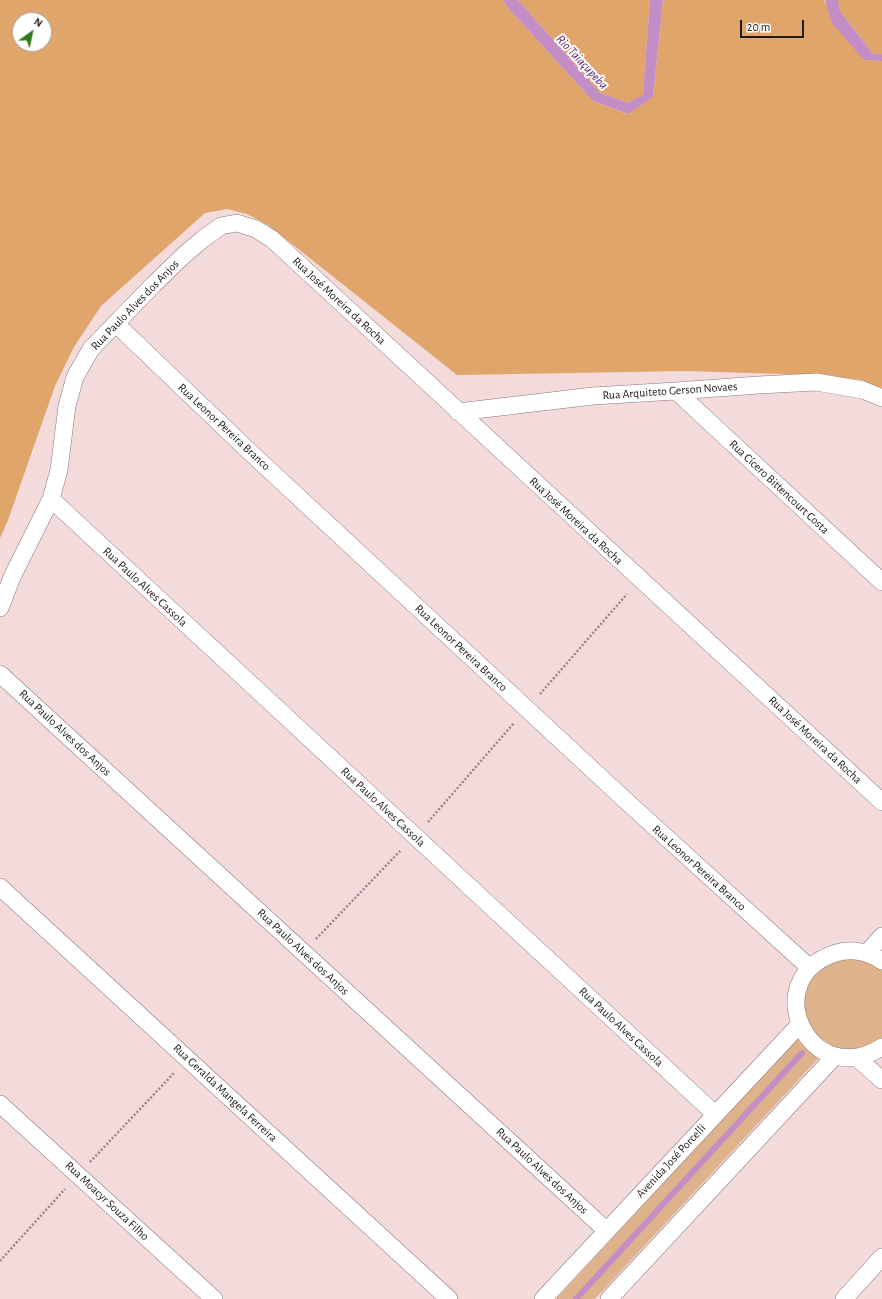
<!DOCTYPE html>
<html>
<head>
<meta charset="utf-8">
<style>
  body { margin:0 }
  #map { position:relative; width:882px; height:1299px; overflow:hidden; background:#f3dbdc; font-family:"Alegreya Sans",sans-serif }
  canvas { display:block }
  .north { position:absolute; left:12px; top:12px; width:40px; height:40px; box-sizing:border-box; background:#fff; border:1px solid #a6a3a3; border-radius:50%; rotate:33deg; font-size:11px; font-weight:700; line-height:16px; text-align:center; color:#211919 }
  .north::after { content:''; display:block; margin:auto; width:14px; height:18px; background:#33791d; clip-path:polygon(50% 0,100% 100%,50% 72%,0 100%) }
  .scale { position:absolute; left:740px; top:20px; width:64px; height:18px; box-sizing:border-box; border:2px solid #211919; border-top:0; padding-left:5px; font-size:12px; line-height:14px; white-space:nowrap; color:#211919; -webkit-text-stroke:3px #fff; paint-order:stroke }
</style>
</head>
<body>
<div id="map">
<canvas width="882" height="1299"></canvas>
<div class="north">N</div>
<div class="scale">20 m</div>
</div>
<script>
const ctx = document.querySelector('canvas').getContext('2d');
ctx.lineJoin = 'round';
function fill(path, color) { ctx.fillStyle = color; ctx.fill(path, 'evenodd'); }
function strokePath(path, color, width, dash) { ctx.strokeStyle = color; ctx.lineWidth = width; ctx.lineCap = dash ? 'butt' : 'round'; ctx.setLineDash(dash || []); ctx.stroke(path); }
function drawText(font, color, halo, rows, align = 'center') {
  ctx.font = font + ' "Alegreya Sans",sans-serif'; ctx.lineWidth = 4; ctx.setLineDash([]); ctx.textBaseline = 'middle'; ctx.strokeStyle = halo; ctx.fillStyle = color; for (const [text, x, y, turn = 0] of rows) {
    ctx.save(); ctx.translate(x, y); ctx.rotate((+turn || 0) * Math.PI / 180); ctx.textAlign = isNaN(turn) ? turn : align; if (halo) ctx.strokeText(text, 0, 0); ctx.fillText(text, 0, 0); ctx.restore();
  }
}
const green = new Path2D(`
  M850 957C862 959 874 961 882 970V1039L872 1046 841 1051 815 1035 807 1022 803 1007 805 992 811 978 822 967 835 960Z
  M797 1039 818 1059 595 1299H556Z`);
const forest = new Path2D(`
  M0 0H503L508 8 593 101 627 114 653 97 663 0H825L824 1 864 60 882 61V388L860 380 815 375 686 371 457 375 268 225 247 214 227 209 205 213 101 306 74 347 55 386 8 520 0 538ZM20 20H44V44H20Z
  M518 0H650L643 96 628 103 600 93Z
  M838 0H882V54H873L840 11Z`);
const water = new Path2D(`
  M503 0H518L600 93 628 103 643 95 650 0H663L653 97 628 114 593 101 508 8Z
  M825 0H838L840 11 873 54H882V61L864 60 832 23Z`);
const stream = new Path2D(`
  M576 1299 802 1053`);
const path = new Path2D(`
  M540 694 627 594
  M428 822 514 723
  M316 939 401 850
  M90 1162 175 1072
  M0 1261 65 1189`);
const minor = new Path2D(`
  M116 324 251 453 624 799 810 968
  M676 391 882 582
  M458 412 593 396 676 391 759 385 816 382 863 390 882 398
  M51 499 715 1114
  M0 608 12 577 51 499 59 470 67 406 75 377 91 349 153 285 184 255 203 239 221 226 237 223 256 229 272 239 882 802
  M0 674 607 1231
  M0 887 449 1299
  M867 953 882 936
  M882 961C869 952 852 948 836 953 756 978 809 1093 882 1047
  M857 1058 882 1080
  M0 1104 214 1299
  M543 1299 800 1024
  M609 1299 835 1056
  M844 1299 882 1257`);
const streetNames = [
  ["Rua José Moreira da Rocha",339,301,43],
  ["Rua Paulo Alves dos Anjos",135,305,-46],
  ["Rua Arquiteto Gerson Novaes",670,391,-4],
  ["Rua Leonor Pereira Branco",224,427,43],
  ["Rua Cícero Bittencourt Costa",779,487,43],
  ["Rua José Moreira da Rocha",576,521,43],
  ["Rua Paulo Alves Cassola",145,587,43],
  ["Rua Leonor Pereira Branco",461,648,43],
  ["Rua Paulo Alves dos Anjos",65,733,43],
  ["Rua José Moreira da Rocha",815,740,43],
  ["Rua Paulo Alves Cassola",383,807,43],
  ["Rua Leonor Pereira Branco",699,868,42],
  ["Rua Paulo Alves dos Anjos",303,952,43],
  ["Rua Paulo Alves Cassola",621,1027,43],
  ["Rua Geralda Mangela Ferreira",225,1093,43],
  ["Avenida José Porcelli",671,1161,-47],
  ["Rua Paulo Alves dos Anjos",542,1171,43],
  ["Rua Moacyr Souza Filho",107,1201,43]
];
const waterNames = [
  ["Rio Taiaçupeba",582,62,47]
];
fill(green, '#deb38b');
fill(forest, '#dfa56b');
fill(water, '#c38dc5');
strokePath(stream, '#c38dc5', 6);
strokePath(minor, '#8b7778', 18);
strokePath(path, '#988788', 2.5, [2, 2]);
strokePath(minor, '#fff', 17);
drawText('12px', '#211919', '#fff', streetNames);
drawText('italic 13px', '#5c1b61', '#fff', waterNames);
</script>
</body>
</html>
